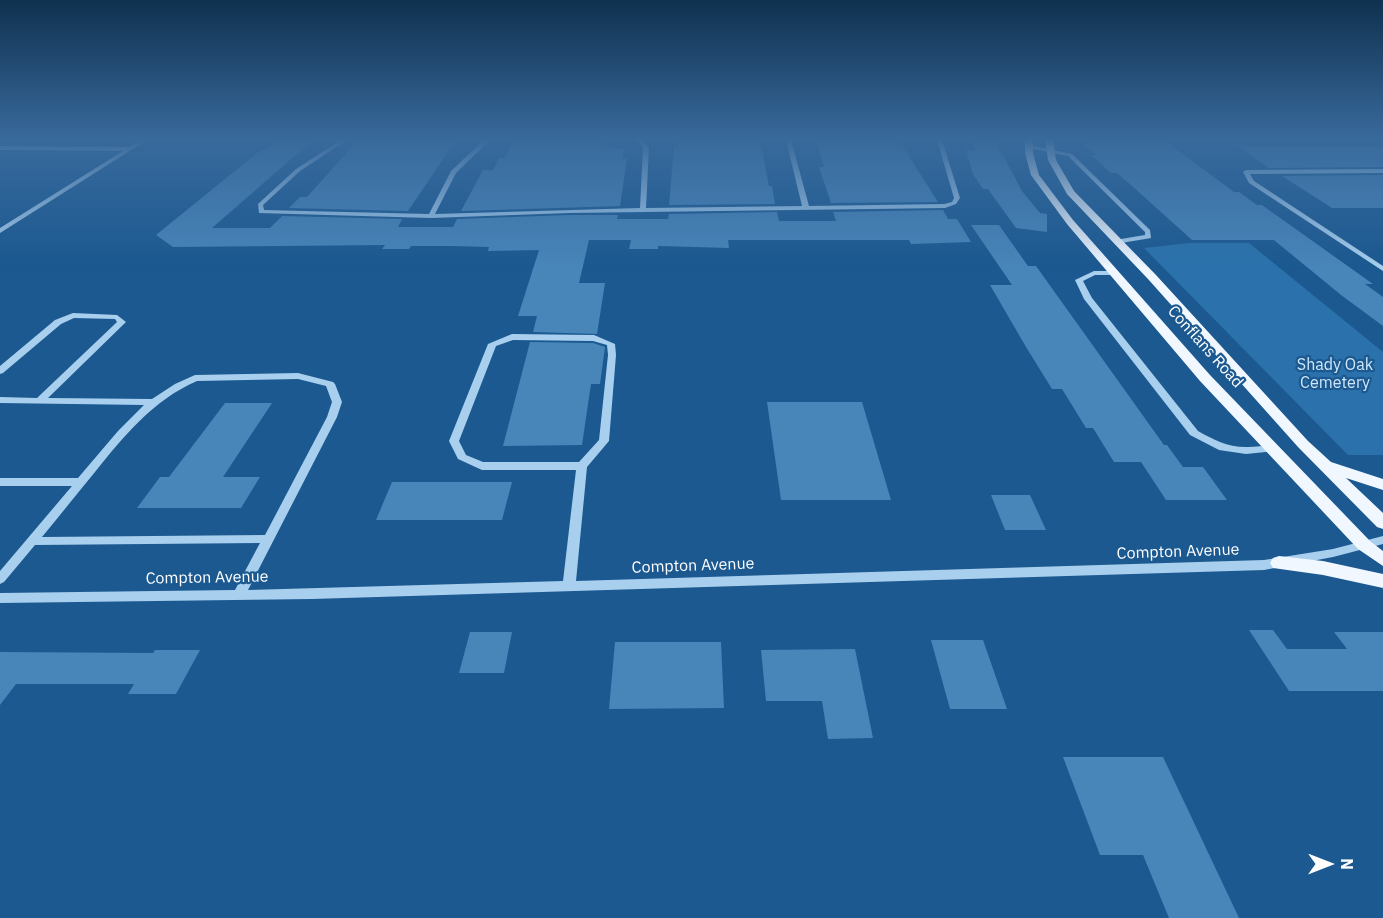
<!DOCTYPE html>
<html>
<head>
<meta charset="utf-8">
<style>
  body { margin:0 }
  #map { position:relative; width:1383px; height:918px; overflow:hidden; background:#1b5990; font-family:"IBM Plex Sans",sans-serif }
  canvas { display:block }
  .north { position:absolute; left:1299px; top:834px; width:60px; height:60px; -webkit-text-stroke:4px #1b5990; paint-order:stroke; rotate:90deg; font-size:16px; font-weight:700; line-height:24px; text-align:center; color:#fff }
  .north::after { content:''; display:block; margin:auto; width:21px; height:27px; background:#fff; clip-path:polygon(50% 0,100% 100%,50% 72%,0 100%) }
</style>
</head>
<body>
<div id="map">
<canvas width="1383" height="918"></canvas>
<div class="north">N</div>
</div>
<script>
const ctx = document.querySelector('canvas').getContext('2d');
ctx.lineJoin = 'round';
function fill(path, color) { ctx.fillStyle = color; ctx.fill(path, 'evenodd'); }
function drawText(font, color, halo, rows, align = 'center') {
  ctx.font = font + ' "IBM Plex Sans",sans-serif'; ctx.lineWidth = 4.5; ctx.setLineDash([]); ctx.textBaseline = 'middle'; ctx.strokeStyle = halo; ctx.fillStyle = color; for (const [text, x, y, turn = 0] of rows) {
    ctx.save(); ctx.translate(x, y); ctx.rotate((+turn || 0) * Math.PI / 180); ctx.textAlign = isNaN(turn) ? turn : align; if (halo) ctx.strokeText(text, 0, 0); ctx.fillText(text, 0, 0); ctx.restore();
  }
}
const green = new Path2D(`
  M1189 243H1249L1383 352V455H1348L1144 248Z`);
const building = new Path2D(`
  M281 140H313L212 228H270L282 216 402 219 398 227H453L457 219 569 215H618L617 219H668L669 214 777 212 779 221H836L833 212 943 210 948 219H957L971 242 911 244 909 240H728L729 248 658 246V249H629L631 240H589L579 283H605L597 334 533 332 537 316H518L539 250 488 251 489 247 453 246H411L409 249H382L385 245 173 247 156 235 257 153Z
  M358 140H456L408 211 289 208 300 197H307Z
  M514 140H604L602 146 624 149 622 159 627 158 620 206 461 211 483 170H493L499 158H504Z
  M678 140H760L769 186H772L775 204 669 205 674 147H678Z
  M1087 140H1164L1234 192H1239L1257 205H1262L1373 284H1365L1383 297V326L1341 295 1274 240H1192L1131 185 1117 173H1111L1091 155H1096L1084 144H1092Z
  M973 141 996 142 1022 191 1040 213 1047 214V232L1016 228 988 189H983L973 174 966 150 976 151Z
  M817 142H900L938 202 831 203 819 167H824Z
  M1237 146 1383 147V167L1269 168Z
  M1383 175V208H1332L1282 176Z
  M971 225H999L1028 266H1036L1164 445H1167L1183 467H1203L1227 500H1166L1141 462H1114L1093 428H1086L1062 389H1052L1026 347 990 285H1012Z
  M530 342 593 343 605 347 600 384H591L582 445 503 446Z
  M767 402H862L891 500H781Z
  M225 403H272L223 477H260L241 508H137L160 477H169Z
  M392 482H512L502 520H376Z
  M991 495H1030L1046 530H1005Z
  M1249 630H1273L1287 649H1347L1334 632H1383V691H1289Z
  M470 632H512L504 673H459Z
  M931 640H983L1007 709H950Z
  M615 642H721L724 708 609 709Z
  M855 649 873 738 828 739 822 701H766L761 650Z
  M155 650H200L176 694H128L134 684H16L0 705V652L153 653Z
  M1063 757H1163L1239 918H1169L1143 855H1100Z`);
const minor = new Path2D(`
  M141 140H147L0 233V228L123 151 0 150V146L129 147Z
  M341 140H347L300 171 263 205 264 210 429 214 451 171 484 140H490L456 173 435 214 640 208 643 147 636 140H641L649 147 646 208 802 206 786 140H791L809 206 944 204 952 202 954 198 937 140H942L960 198 956 204 945 208 569 213 431 218 259 213 258 204 296 169Z
  M1030 145 1072 154 1150 230 1151 238 1115 244V240L1145 235V232L1068 156 1028 148 1027 147Z
  M1383 169V173L1250 174 1254 181 1383 266V271L1249 183 1243 172 1246 170Z
  M1094 271H1114L1118 273 1114 275H1095L1083 281 1092 298 1198 431C1214 440 1229 448 1249 447 1258 447 1270 443 1277 449L1276 451 1246 454 1219 450 1190 435 1084 299 1075 280Z
  M73 313 117 315 126 322 48 398 152 399 175 384 195 375 298 373 333 382 335 384 342 402 337 417 248 590 563 581 576 470H482L458 459 449 441 488 344 512 334 594 335 615 344 616 355 609 441 587 467 576 581 1264 560 1333 549 1383 536V544L1333 557 1264 570 312 599 0 603V593L235 590 260 543 35 545 4 582 0 584V571L72 486H0V478H78L118 431 144 405 0 403V397L37 398 117 322 115 319 74 318 61 324 3 373 0 374V366L55 320ZM513 340 593 341 607 345 608 355 599 440 579 462H483L466 455 459 441 496 346ZM298 379 326 386 332 402 327 417 265 535 42 537C60 515 77 494 95 472 124 436 153 400 197 381Z`);
const major = new Path2D(`
  M1025 140H1033V153L1039 175 1073 220 1210 375 1370 541 1383 551V566L1358 549 1200 381 1067 224 1031 175 1025 153Z
  M1045 140H1053L1056 160 1074 191 1156 275 1308 441 1331 462 1383 479V490L1346 478 1383 513V529L1377 527 1298 447 1148 279 1067 194 1048 160Z
  M1279 556 1323 561 1383 574V588L1323 575 1273 568 1270 563 1273 558Z`);
const streetNames = [
  ["Conflans Road",1205,347,48],
  ["Compton Avenue",1178,552,-2],
  ["Compton Avenue",693,566,-2],
  ["Compton Avenue",207,578,-1]
];
const parkNames = [
  ["Shady Oak",1335,365],
  ["Cemetery",1335,383]
];
fill(green, '#2b72ac');
fill(building, '#4885b9');
fill(minor, '#a9cfee');
fill(major, '#f0f7ff');
const sky = ctx.createLinearGradient(0, 0, 0, 268);
sky.addColorStop(0, '#0f314f');
sky.addColorStop(0.52, '#396a9c');
sky.addColorStop(1, '#396a9c00');
ctx.fillStyle = sky;
ctx.fillRect(0, 0, 1383, 268);
drawText('16px', '#fff', '#1b5990', streetNames);
drawText('16px', '#cfe7fa', '#1b5990', parkNames);
</script>
</body>
</html>
